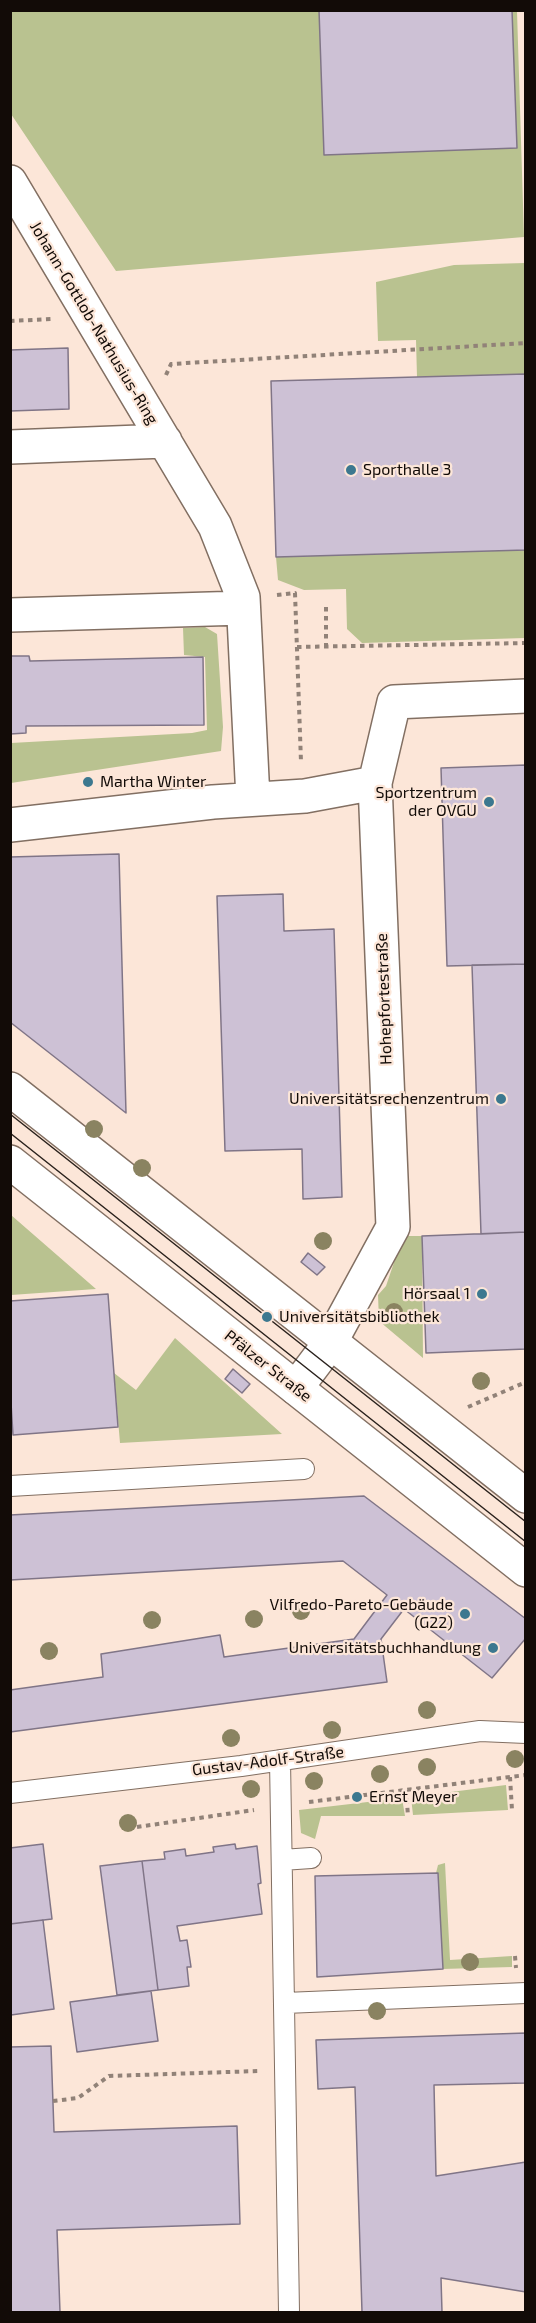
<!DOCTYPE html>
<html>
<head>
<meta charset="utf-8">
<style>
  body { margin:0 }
  #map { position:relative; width:536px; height:2323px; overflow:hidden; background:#fce6d8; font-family:"Exo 2",sans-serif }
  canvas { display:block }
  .frame { position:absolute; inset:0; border:12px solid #120b07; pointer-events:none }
</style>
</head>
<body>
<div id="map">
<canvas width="536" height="2323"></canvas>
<div class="frame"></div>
</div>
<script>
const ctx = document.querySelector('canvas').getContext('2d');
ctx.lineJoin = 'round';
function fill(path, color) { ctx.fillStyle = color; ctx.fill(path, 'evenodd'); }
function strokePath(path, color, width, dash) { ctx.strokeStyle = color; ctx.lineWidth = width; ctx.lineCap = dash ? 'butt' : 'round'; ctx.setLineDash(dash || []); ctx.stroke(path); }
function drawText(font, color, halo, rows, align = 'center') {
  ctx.font = font + ' "Exo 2",sans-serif'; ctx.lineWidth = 4.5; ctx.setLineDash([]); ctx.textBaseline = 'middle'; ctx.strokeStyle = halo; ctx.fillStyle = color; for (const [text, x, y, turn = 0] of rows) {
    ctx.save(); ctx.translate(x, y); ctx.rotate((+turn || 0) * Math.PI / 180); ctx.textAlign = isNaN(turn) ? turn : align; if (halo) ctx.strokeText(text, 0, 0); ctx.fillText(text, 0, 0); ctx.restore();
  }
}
const green = new Path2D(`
  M10 11H517L524 237 116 271 11 114Z
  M525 263V374L417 377 416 340 378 341 376 282 454 265Z
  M525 550V638L362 643 347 629 346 589 304 590 278 580 276 557Z
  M205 627 217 634 223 727 221 751 11 783V743L192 733 207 730 205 657 184 655 183 628Z
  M11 1215 96 1289 11 1295Z
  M403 1236H422L423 1358 379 1321 378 1295 386 1286Z
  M175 1338 282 1434 120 1443 114 1373 136 1390Z
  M506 1785 508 1810 413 1815 411 1797Z
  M402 1798 405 1816H321L315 1839 301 1833 299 1810Z
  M445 1863 450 1960 512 1956V1967L442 1969 438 1873H436L438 1865Z`);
const building = new Path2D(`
  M319 10H512L517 148 324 155Z
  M68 348 69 409 10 411V350Z
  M526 374V550L276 557 271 381Z
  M10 656H29L30 661 203 657 204 725 26 726V733L10 734Z
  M526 765V964L447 966 441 768Z
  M119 854 126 1113 10 1022V857Z
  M283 894 284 931 334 929 342 1197 303 1199 302 1149 225 1151 217 896Z
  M526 964V1232L481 1234 472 965Z
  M526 1232V1349L426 1353 422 1236Z
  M308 1253 325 1267 317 1275 301 1262Z
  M108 1294 118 1427 13 1435 10 1387V1301Z
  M233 1369 250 1384 242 1393 225 1379Z
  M364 1496 526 1619V1638L492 1678 404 1609 381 1639 387 1682 10 1732V1690L103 1677 101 1654 220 1635 224 1657 354 1639 387 1595 343 1561 10 1580V1515Z
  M43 1844 52 1919 10 1924V1848Z
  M235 1844 236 1849 257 1846 261 1883 258 1884 262 1914 177 1926 180 1941 187 1940 191 1967H187L189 1986 158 1990 142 1861 165 1859 164 1852 185 1849 186 1856 214 1852 213 1847Z
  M142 1861 158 1990 117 1995 100 1866Z
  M438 1873 443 1969 317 1977 315 1876Z
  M43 1920 54 2009 11 2015 10 1924Z
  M151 1991 158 2041 77 2052 70 2002Z
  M526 2033V2083L434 2085 436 2176 526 2162V2292L441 2278 442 2312H362L355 2087 318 2089 316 2040Z
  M51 2046 54 2132 237 2126 240 2224 57 2230 60 2312H11L10 2047Z`);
const path = new Path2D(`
  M10 321 52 319
  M166 375 171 364 526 343
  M277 595 295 593 301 762
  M326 607V647
  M297 647 526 643
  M468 1407 526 1382
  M510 1777 512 1810
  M406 1790 408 1816
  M309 1802 526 1775
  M137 1827 254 1810
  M515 1956 516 1968
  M53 2101 78 2098 109 2076 258 2071`);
const lane = new Path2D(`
  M10 1486 304 1469
  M280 1760 289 2312
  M10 1793 241 1766 480 1731 526 1733
  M282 1860 311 1858
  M285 2003 526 1993`);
const street = new Path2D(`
  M10 182 215 526 243 597 253 799
  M10 447 165 441
  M10 615 243 608
  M10 825 213 802 305 796 375 783 394 702 526 696
  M296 1388 330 1343 393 1227 375 783`);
const secondary = new Path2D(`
  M10 1089 526 1496
  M10 1162 526 1570`);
const tram = new Path2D(`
  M10 1114 526 1522
  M10 1133 526 1542`);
const trees = [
  [94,1129],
  [142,1168],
  [323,1241],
  [394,1312],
  [481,1381],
  [301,1611],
  [254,1619],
  [152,1620],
  [49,1651],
  [427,1710],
  [332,1730],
  [231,1738],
  [515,1759],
  [427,1767],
  [380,1774],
  [314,1781],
  [251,1789],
  [128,1823],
  [470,1962],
  [377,2011]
];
const markers = [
  [351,470,6,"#3c788f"],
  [88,782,6,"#3c788f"],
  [489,802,6,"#3c788f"],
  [501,1099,6,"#3c788f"],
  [482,1294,6,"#3c788f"],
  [267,1317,6,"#3c788f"],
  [465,1614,6,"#3c788f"],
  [493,1648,6,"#3c788f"],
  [357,1797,6,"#3c788f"]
];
const streetNames = [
  ["Johann-Gottlob-Nathusius-Ring",94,323,59],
  ["Hohepfortestraße",384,999,-92],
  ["Pfälzer Straße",268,1366,38],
  ["Gustav-Adolf-Straße",268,1761,-7]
];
const poiNames = [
  ["Sporthalle 3",363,470,"left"],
  ["Martha Winter",100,782,"left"],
  ["Sportzentrum",477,793],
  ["der OVGU",477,811],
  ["Universitätsrechenzentrum",489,1099],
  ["Hörsaal 1",470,1294],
  ["Universitätsbibliothek",279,1317,"left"],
  ["Vilfredo-Pareto-Gebäude",453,1605],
  ["(G22)",453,1623],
  ["Universitätsbuchhandlung",481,1648],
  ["Ernst Meyer",369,1797,"left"]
];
fill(green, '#b9c290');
fill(building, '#cdc1d5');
strokePath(building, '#807587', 1.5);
strokePath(lane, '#826f62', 22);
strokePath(street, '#826f62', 36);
strokePath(secondary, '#826f62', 36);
strokePath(path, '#918278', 4, [4.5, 4.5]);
strokePath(lane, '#fff', 20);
strokePath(street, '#fff', 33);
strokePath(secondary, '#fff', 33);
strokePath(tram, '#2a221d', 1.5);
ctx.fillStyle = '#8a8361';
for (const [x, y] of trees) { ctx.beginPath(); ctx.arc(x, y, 9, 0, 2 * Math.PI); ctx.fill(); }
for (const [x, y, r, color] of markers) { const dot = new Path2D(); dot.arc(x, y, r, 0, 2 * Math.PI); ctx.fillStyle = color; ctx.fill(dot); strokePath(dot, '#fce6d8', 2); }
drawText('16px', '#120b07', '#fce6d8', streetNames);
drawText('16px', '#120b07', '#fce6d8', poiNames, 'right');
</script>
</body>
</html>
